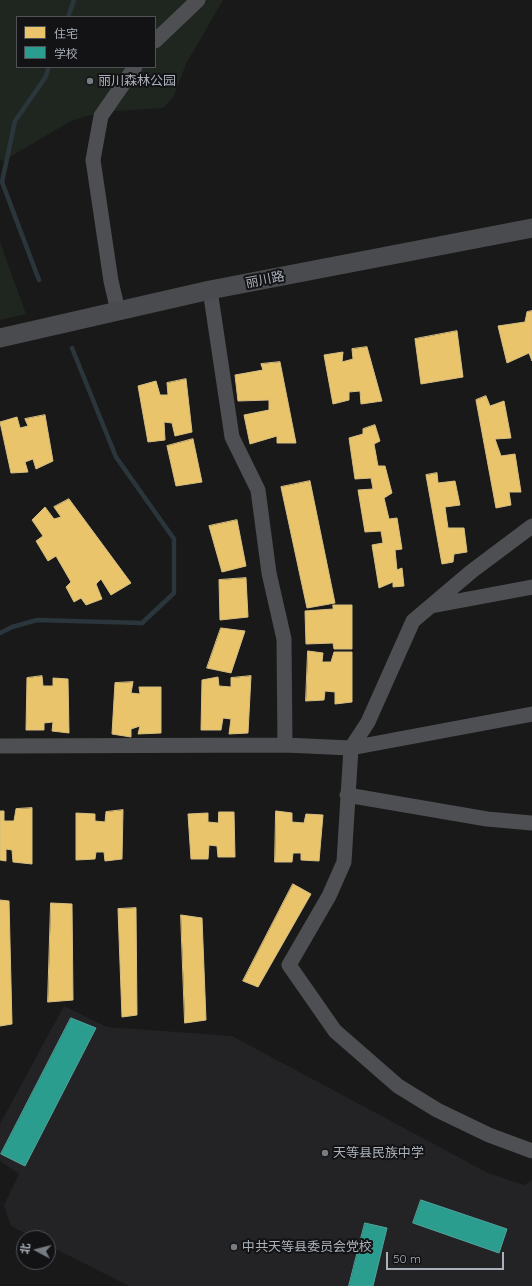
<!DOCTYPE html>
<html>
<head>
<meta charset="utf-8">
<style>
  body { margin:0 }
  #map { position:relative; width:532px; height:1286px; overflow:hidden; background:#191919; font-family:Quicksand,"Noto Sans SC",sans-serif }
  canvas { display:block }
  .legend { position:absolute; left:16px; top:16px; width:140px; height:52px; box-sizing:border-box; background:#131315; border:1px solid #4f5257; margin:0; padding:5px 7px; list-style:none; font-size:12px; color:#aab1ba }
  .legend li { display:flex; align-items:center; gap:8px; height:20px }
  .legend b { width:20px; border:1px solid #4f5257 }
  .north { position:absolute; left:16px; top:1230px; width:40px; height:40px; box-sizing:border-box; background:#131315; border:1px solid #4f5257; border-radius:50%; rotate:277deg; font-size:11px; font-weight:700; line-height:16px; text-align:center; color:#aab1ba }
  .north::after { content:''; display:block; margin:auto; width:14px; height:18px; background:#777c82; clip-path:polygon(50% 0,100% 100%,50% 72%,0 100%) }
  .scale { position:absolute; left:386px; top:1252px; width:118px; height:18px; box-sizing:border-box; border:2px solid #aab1ba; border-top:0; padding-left:5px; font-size:12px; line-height:14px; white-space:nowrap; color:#aab1ba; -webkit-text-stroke:3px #131315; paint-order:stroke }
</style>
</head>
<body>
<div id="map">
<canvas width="532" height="1286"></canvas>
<ul class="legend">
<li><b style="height:11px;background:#e9c46a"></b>住宅</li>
<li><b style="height:11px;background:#2a9d8f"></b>学校</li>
</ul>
<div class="north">北</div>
<div class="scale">50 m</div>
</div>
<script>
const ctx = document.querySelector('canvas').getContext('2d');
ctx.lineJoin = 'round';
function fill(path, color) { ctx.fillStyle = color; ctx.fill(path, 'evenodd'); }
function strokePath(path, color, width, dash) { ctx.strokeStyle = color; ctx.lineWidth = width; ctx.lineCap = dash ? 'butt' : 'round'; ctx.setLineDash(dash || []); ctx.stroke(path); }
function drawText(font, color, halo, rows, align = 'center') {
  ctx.font = font + ' Quicksand,"Noto Sans SC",sans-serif'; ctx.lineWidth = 4; ctx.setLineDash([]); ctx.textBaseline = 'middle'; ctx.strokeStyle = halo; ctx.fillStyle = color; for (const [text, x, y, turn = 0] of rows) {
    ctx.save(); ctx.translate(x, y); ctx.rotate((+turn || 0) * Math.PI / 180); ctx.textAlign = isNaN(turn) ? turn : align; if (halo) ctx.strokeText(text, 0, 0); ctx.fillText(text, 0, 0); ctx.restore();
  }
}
const built = new Path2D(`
  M64 1006 107 1027 232 1036 488 1173 524 1185 532 1180V1286H129L48 1245V1238H35L11 1226 4 1205 19 1174 0 1161V1124Z`);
const green = new Path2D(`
  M0 0H223L186 64 174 96 163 108 101 112 71 121 3 161 0 160ZM17 17H155V67H17Z
  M0 242 26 314 0 320Z`);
const homes = new Path2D(`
  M532 311V361L529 353 507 363 498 326 525 322 527 312Z
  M457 331 463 377 421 384 415 339Z
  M367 347 382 401 361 404 360 391 349 392V400L333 404 324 355 343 352 342 362 353 359 352 349Z
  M280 362 296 443H277V436L250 444 244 415 269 410V400L238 401 235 375 263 370 261 364Z
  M186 379 192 432 175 436 172 423 164 422 165 440 148 442 138 386 156 381 160 395H168L167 383Z
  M486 396 490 406 504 401 511 438 495 439 501 456 515 454 521 492H509L511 505 496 508 476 400Z
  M45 415 53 461 36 469 33 459 25 462 28 472 11 473 0 422 17 417 20 428 28 426 25 419Z
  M375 425 380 441 374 444 378 466H385L392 493 384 498 389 519 397 518 402 549 395 550 397 570 402 568 404 586 393 587V582L379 588 372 545 383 543 381 531 365 532 358 490 373 489 371 478 355 479 349 438 363 434V429Z
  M193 439 202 482 176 486 167 446Z
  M437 473 438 483 455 481 460 505 445 507 448 528H464L467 552 454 554 453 562 442 564 426 475Z
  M310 481 335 603 307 608 281 487Z
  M69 499 131 583 111 595 101 579 96 584 102 599 86 605 81 598 74 602 66 587 71 582 56 556 48 561 36 541 43 536 32 520 45 507 54 519 61 517 54 507Z
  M237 520 246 566 222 572 209 526Z
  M246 578 248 617 220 620 219 580Z
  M333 605H352V649H334L333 643 306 644 305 611 333 609Z
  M221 628 245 631 231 673 207 668Z
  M308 651 323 653 322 662H331L334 652H352V702L335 704V692L325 691 324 700 306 701Z
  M42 676 43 686H53V678L68 679 69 733 52 731 53 722 44 723V730H26L27 678Z
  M251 676 248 733 229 734 231 719 223 718 221 730H201L202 680 218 677 219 686 231 687V678Z
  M133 682 131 693 140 694 139 687H161V733L138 734 140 726 131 729V737L112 734 115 683Z
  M32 808V864L13 862 12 850 6 849V861L0 860V811H4V821H14L16 809Z
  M123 810 122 859 105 861 104 852H96L95 859 76 860V813L95 814V821L105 822 106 812Z
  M276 811 292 813V822L304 823 306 814 323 815 319 861 301 860V853H293L292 862H275Z
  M219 812H234L235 857H218L217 846 209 845 208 859H191L188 814 208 813V822L218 823Z
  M293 884 311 894 258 987 243 981Z
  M0 900 9 901 12 1024 0 1026Z
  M51 903 72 904 73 1000 48 1002Z
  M136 908 137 1015 122 1017 118 909Z
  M181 915 202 918 206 1020 185 1023Z`);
const schools = new Path2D(`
  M71 1018 96 1028 25 1166 1 1154Z
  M421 1200 507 1229 499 1253 413 1223Z
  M365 1223 387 1228 373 1286H349Z`);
const stream = new Path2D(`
  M68 17 74 0
  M39 280 2 182 15 121 45 78 49 67
  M0 633 12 627 37 620 142 623 174 593V539L116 457 72 348`);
const minor = new Path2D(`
  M155 41 198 0
  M210 290 232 437 258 490 269 573 284 639 285 745
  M118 311 111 281 93 160 101 116 135 67
  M532 526 472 571 413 621 368 722 351 748 344 862 329 896 289 965 335 1031 398 1086 437 1110 489 1135 532 1151
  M431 606 532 587
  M0 746 285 745 351 748 532 714
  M347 795 487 819 532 823`);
const major = new Path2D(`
  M0 338 210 290 532 228`);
const markers = [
  [90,81,4,"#777c82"],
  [325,1153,4,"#777c82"],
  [234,1247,4,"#777c82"]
];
const poiNames = [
  ["丽川森林公园",98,81],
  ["天等县民族中学",333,1153],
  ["中共天等县委员会党校",242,1247]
];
const streetNames = [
  ["丽川路",265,280,-11]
];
fill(built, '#232325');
fill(green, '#1e261f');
fill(homes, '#e9c46a');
strokePath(homes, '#d6be82', 1);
fill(schools, '#2a9d8f');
strokePath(schools, '#50a39c', 1);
strokePath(stream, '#2b363c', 4.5);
strokePath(minor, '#4d4f52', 15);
strokePath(major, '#4a4b4e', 19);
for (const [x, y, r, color] of markers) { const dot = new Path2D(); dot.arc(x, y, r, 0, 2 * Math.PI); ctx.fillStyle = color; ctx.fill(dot); strokePath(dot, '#131315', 1.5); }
drawText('13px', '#aab1ba', '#131315', poiNames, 'left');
drawText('13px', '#aab1ba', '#131315', streetNames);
</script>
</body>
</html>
